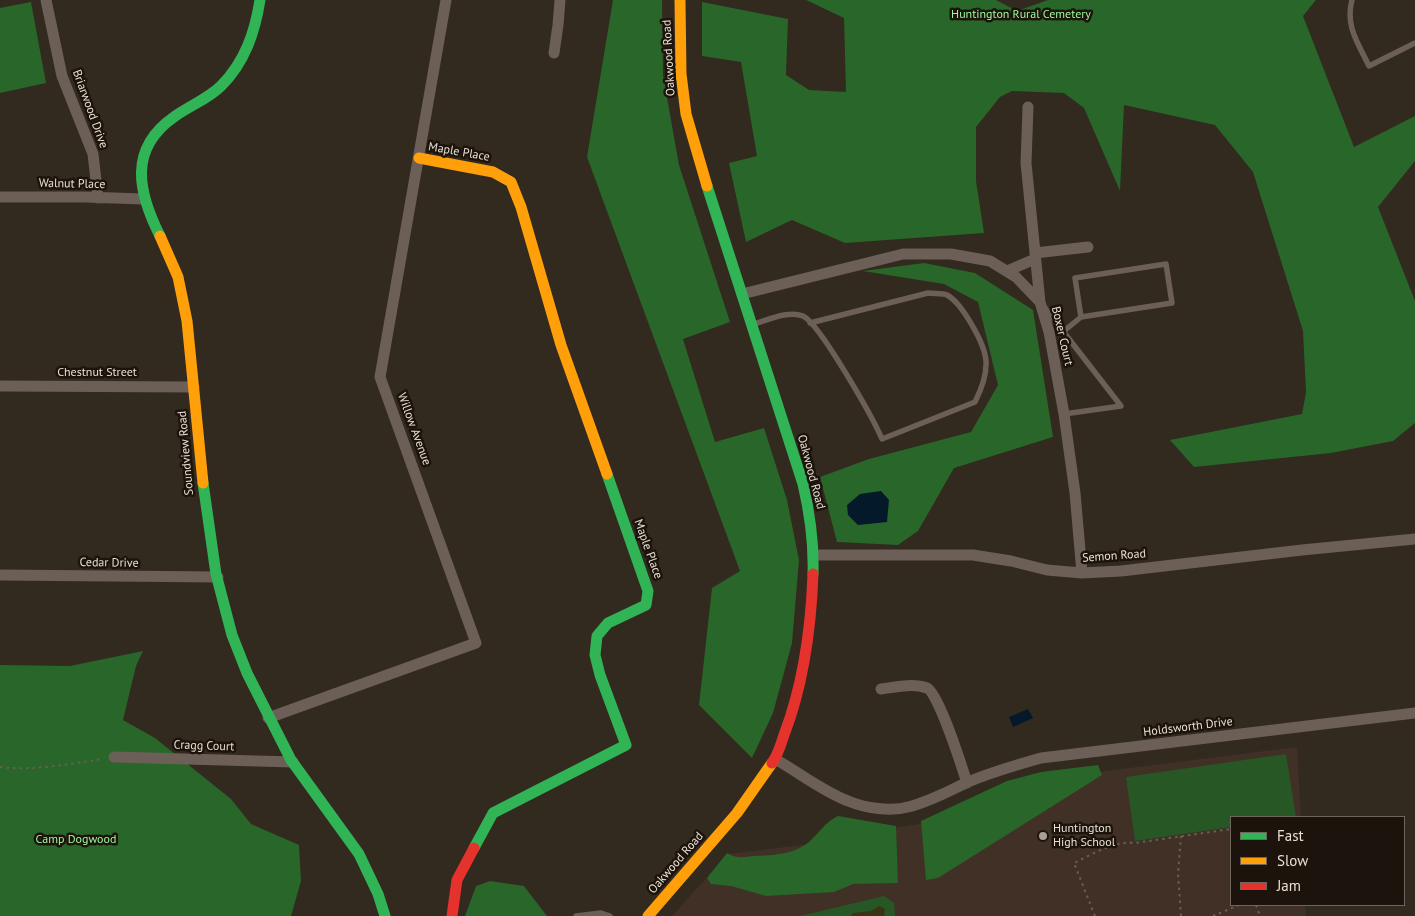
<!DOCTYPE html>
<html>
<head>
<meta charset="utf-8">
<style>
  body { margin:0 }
  #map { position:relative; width:1415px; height:916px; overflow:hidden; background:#32291f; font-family:"PT Sans",sans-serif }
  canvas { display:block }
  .legend { position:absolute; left:1230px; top:816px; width:175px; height:90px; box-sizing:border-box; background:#1c140c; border:1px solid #6e655c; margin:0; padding:6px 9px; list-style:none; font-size:15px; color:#e9dfd3 }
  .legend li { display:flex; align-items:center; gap:10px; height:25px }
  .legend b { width:25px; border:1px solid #6e655c }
</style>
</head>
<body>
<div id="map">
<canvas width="1415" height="916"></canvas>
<ul class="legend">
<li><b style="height:6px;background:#30b455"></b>Fast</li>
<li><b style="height:6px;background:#ff9f0a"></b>Slow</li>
<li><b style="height:6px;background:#e5322d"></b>Jam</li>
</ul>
</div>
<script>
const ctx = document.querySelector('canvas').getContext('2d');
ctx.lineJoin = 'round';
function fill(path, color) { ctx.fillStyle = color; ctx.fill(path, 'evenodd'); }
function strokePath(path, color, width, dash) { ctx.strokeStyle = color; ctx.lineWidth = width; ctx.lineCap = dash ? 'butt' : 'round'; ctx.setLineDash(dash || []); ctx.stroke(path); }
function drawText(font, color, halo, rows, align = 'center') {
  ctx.font = font + ' "PT Sans",sans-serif'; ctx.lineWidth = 5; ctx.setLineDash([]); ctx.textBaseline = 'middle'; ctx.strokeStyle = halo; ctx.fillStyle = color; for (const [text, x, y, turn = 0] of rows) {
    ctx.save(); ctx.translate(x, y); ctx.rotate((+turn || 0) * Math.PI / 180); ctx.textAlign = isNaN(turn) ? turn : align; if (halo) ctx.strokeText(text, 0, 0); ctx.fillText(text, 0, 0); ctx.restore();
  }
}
const education = new Path2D(`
  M1297 747 1301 817H1231V905H1305L1306 916H672L728 854 809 844 899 827 1057 803V777Z`);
const green = new Path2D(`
  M1286 754 1296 817H1231V827L1135 841 1126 777Z
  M884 896 894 903 895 916H800Z`);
const forest = new Path2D(`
  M613 0H662L663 75 679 165 730 322 683 339 715 442 764 428 787 500 799 560 792 643 773 713 752 758 699 705 712 588 740 571 587 157Z
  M806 0H996L1017 11 1048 0H1316L1303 16 1354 147 1415 116V161L1378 207 1415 301V423L1393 441 1331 453 1194 467 1170 440 1302 414 1306 392 1303 331 1253 172 1215 125 1124 105 1120 191 1084 108 1064 93 1012 91 1000 97 976 127V181L984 233 845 243 792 220 746 242 729 163 757 156 741 62 702 56V2L788 19 786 75 809 90 846 92 844 18Z
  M31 2 46 83 0 93V8Z
  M924 263 975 273 1033 310 1053 437 954 468 918 531 898 545 837 542 820 477 869 459 971 432 998 385 978 302 944 284 863 271Z
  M143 651 136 666 123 720 155 738 231 799 251 824 299 845 301 881 291 916H0V665L70 666Z
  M1098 765 1102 775 938 878 926 880 921 821 1007 781 1041 772Z
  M838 816 896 826 898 883 853 884 834 892 766 896 731 886 711 884 707 878 727 853C736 859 744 857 754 856 773 855 793 855 809 842 819 833 825 822 838 816Z
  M490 881 524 886 547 916H465L476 886Z`);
const sand = new Path2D(`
  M879 906 885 909 884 916H851L853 913 871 911Z`);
const water = new Path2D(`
  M881 491 889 500 887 522 858 525 848 515 847 505 860 494Z
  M1028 709 1033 718 1013 727 1009 717Z`);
const path = new Path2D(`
  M0 767C34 771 69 764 102 759
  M1256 905 1260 916
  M1095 916 1074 863C1093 854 1113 841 1135 843L1231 829
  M1181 916 1178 874 1181 836
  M1213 916 1239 905`);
const lane = new Path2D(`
  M1352 0C1345 26 1358 43 1369 66L1415 43
  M1045 308 1121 406 1064 414
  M754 324C768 320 789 310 803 316 820 324 873 418 882 439L975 402C981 390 987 375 986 361 985 344 962 303 947 295 942 293 934 294 928 293L810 323
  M1064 331 1081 317 1172 303 1166 264 1075 278 1081 317
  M576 916 601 913 610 916`);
const street = new Path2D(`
  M46 0 62 76 93 154 98 198
  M554 53 558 25 560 0
  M1028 107 1026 163 1040 302
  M0 197H85L143 199
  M1035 253 1088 247
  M1007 271 1035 259
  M742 294 903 254H951L990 261 1016 277 1040 302 1049 332 1064 414 1075 493 1082 573
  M0 386 194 387
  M814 555H973L1011 561 1047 570 1082 573 1121 571 1302 550 1415 539
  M0 575 218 577
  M881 689C895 687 913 683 927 688 938 692 962 767 967 783
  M268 718 476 643 380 377 446 0
  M114 757 293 762
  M775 759C800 773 822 791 848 801 865 808 891 812 908 807 929 802 949 791 968 782 992 772 1016 765 1041 758L1415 713`);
const fast = new Path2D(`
  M707 186 803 484C810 514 814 543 813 574
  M160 236C138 192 128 149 174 117 189 106 208 99 221 86 245 62 255 32 260 0
  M203 483 216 574 232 635 247 673 291 760 359 854 378 894 385 916
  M474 848 493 813 626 745 600 675 595 655 597 636 608 623 646 605 648 591 607 474`);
const slow = new Path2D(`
  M680 0 681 74 686 114 707 186
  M419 158 493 172 511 182 521 207 561 345 607 474
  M160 236 178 277 187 321 203 483
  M648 916 737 813 772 763`);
const jam = new Path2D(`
  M772 763C778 755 781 744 784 735 804 683 811 629 813 574
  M452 916 457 880 474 848`);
const markers = [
  [1043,836,5,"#a99f94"]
];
const parkNames = [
  ["Huntington Rural Cemetery",1021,15],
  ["Camp Dogwood",76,840]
];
const streetNames = [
  ["Oakwood Road",669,58,-93],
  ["Briarwood Drive",90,109,70],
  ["Maple Place",459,152,10],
  ["Walnut Place",72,184,1],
  ["Boxer Court",1062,336,77],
  ["Chestnut Street",97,373],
  ["Willow Avenue",414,429,70],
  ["Soundview Road",186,453,-95],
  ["Oakwood Road",811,472,75],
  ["Maple Place",648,549,70],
  ["Semon Road",1114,556,-4],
  ["Cedar Drive",109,563,1],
  ["Holdsworth Drive",1188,727,-7],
  ["Cragg Court",204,746,2],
  ["Oakwood Road",676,863,-49]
];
const poiNames = [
  ["Huntington",1053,829],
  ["High School",1053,843]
];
fill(education, '#403026');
fill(green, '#285726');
fill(forest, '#296629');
fill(sand, '#3c3315');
fill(water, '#041a2b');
strokePath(path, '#685f56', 2, [2.5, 4]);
strokePath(lane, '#6b5f57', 5.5);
strokePath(street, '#6b5f57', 11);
strokePath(fast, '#30b455', 11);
strokePath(slow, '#ff9f0a', 11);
strokePath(jam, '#e5322d', 11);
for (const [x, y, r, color] of markers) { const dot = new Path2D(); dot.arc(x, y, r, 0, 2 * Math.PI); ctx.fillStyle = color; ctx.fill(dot); strokePath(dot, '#1c140c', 2); }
drawText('12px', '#9dfb9c', '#1c140c', parkNames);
drawText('12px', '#e9dfd3', '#1c140c', streetNames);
drawText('12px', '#e9dfd3', '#1c140c', poiNames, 'left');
</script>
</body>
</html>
